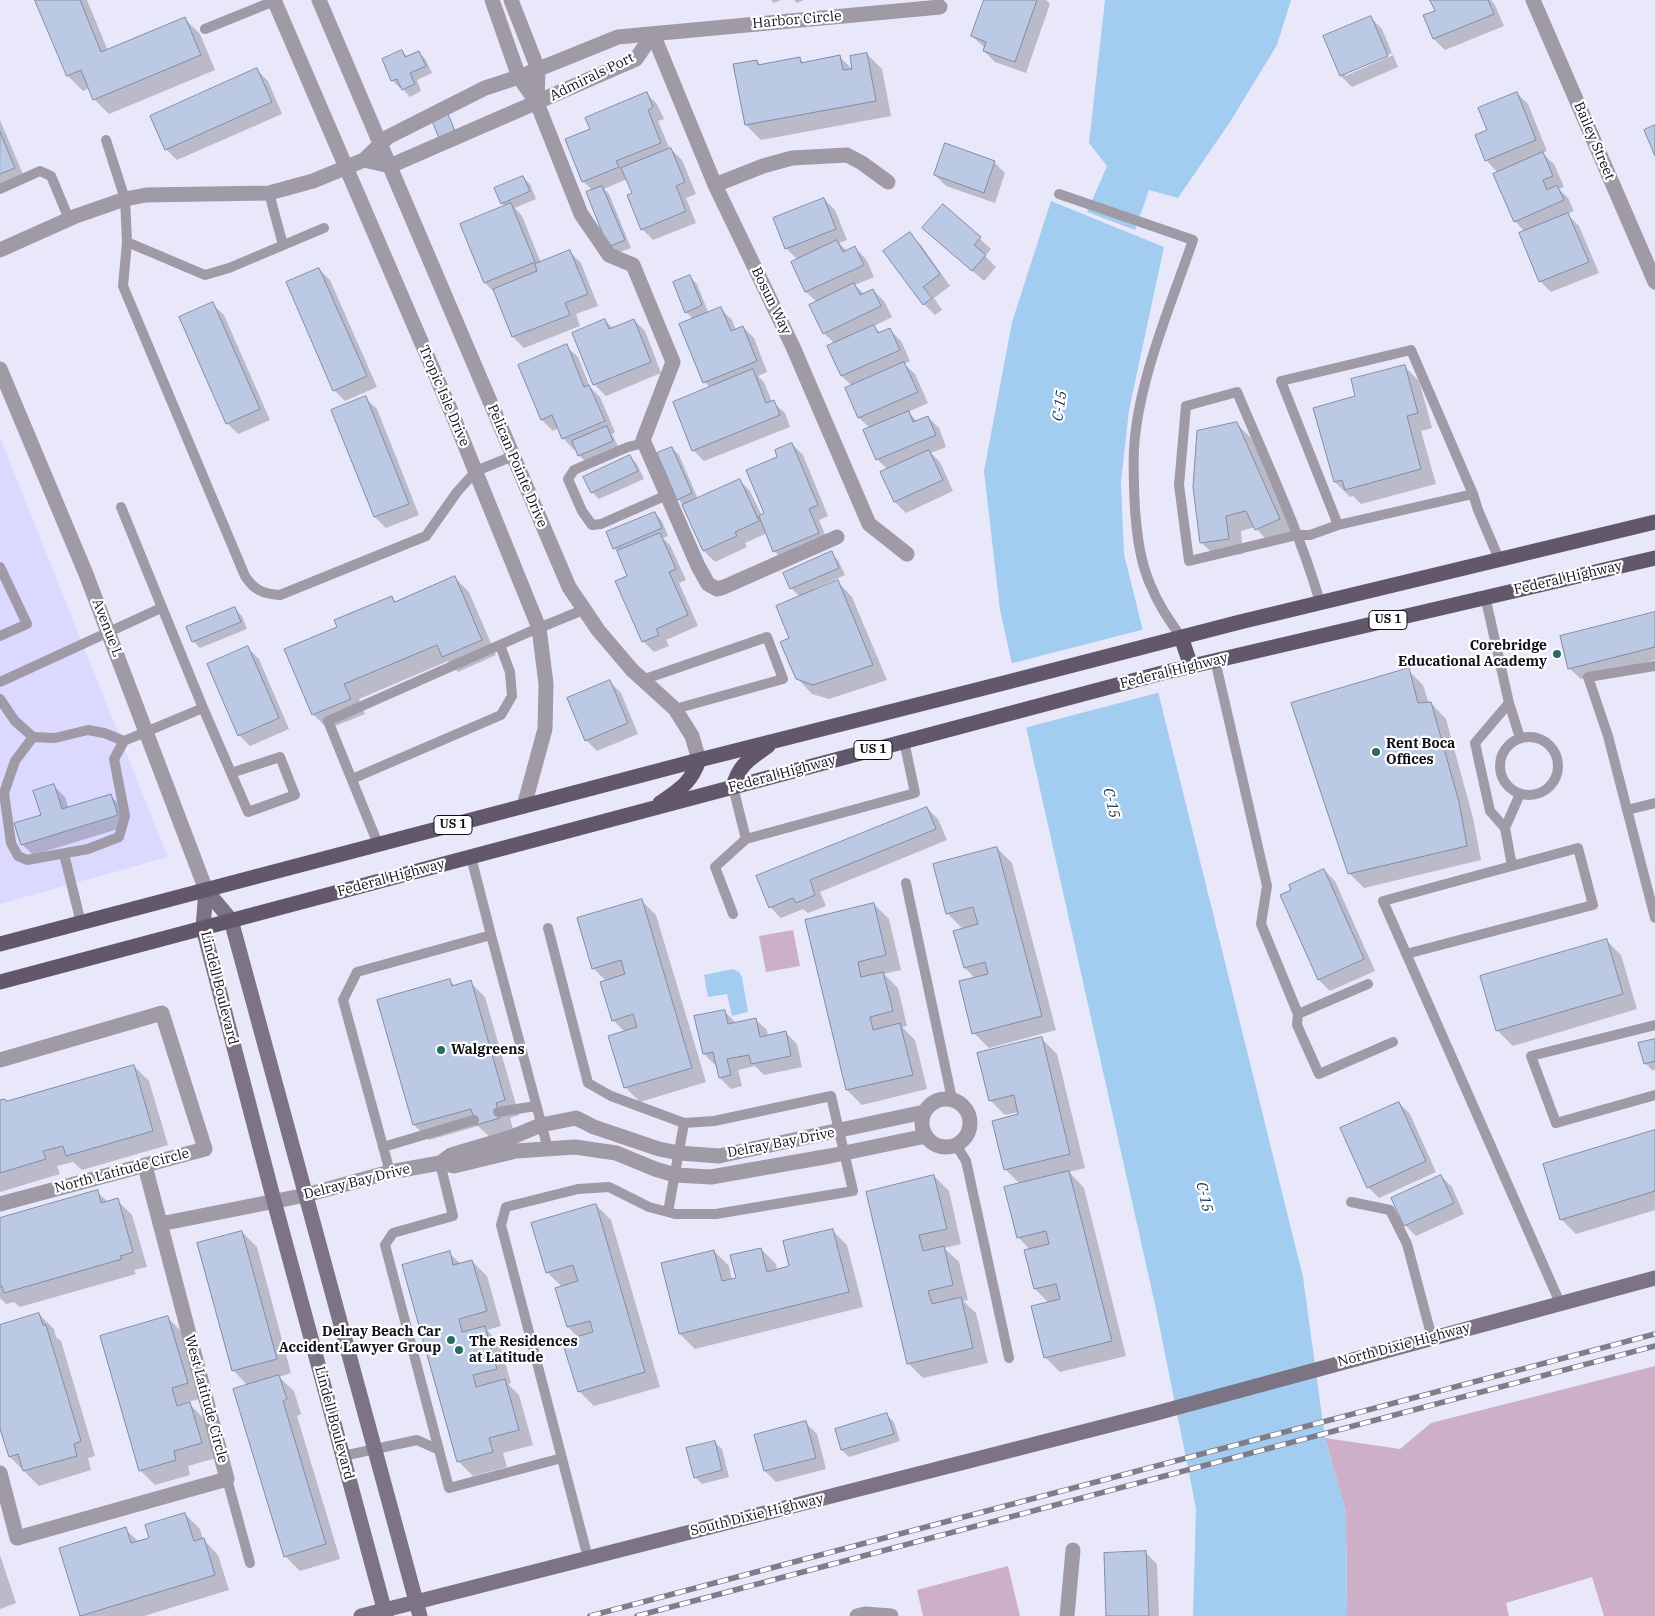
<!DOCTYPE html>
<html>
<head>
<meta charset="utf-8">
<style>
  body { margin:0 }
  canvas { display:block; background:#e9e8fb }
</style>
</head>
<body>
<canvas width="1655" height="1616"></canvas>
<script>
const ctx = document.querySelector('canvas').getContext('2d');
ctx.lineJoin = 'round';
function fill(path, color) { ctx.fillStyle = color; ctx.fill(path, 'evenodd'); }
function strokePath(path, color, width, dash) { ctx.strokeStyle = color; ctx.lineWidth = width; ctx.lineCap = dash ? 'butt' : 'round'; ctx.setLineDash(dash || []); ctx.stroke(path); }
function drawText(font, color, halo, rows, align = 'center') {
  ctx.font = font + ' "IBM Plex Serif",serif'; ctx.lineWidth = 4.5; ctx.setLineDash([]); ctx.textBaseline = 'middle'; ctx.strokeStyle = halo; ctx.fillStyle = color; for (const [text, x, y, turn = 0] of rows) {
    ctx.save(); ctx.translate(x, y); ctx.rotate((+turn || 0) * Math.PI / 180); ctx.textAlign = isNaN(turn) ? turn : align; if (halo) ctx.strokeText(text, 0, 0); ctx.fillText(text, 0, 0); ctx.restore();
  }
}
const built = new Path2D(`
  M0 437 168 857 0 904Z`);
const green = new Path2D(`
  M793 930 800 966 766 972 759 936Z
  M1655 1366V1616H1604L1592 1577 1506 1603 1509 1616H1347L1346 1512 1325 1438 1400 1449 1431 1423Z
  M1008 1566 1020 1616H923L917 1590Z`);
const water = new Path2D(`
  M1105 0H1291L1277 45 1230 122 1178 198 1149 190 1135 230 1087 212 1107 166 1089 143Z
  M1051 201 1164 247 1129 410 1121 482 1124 554 1303 1277 1325 1438 1346 1512 1347 1616H1193L1196 1508 1156 1309 1000 610 984 471 1012 322Z
  M733 969 739 972 742 977 748 1012 732 1016 727 994 708 997 704 975Z`);
const pier = new Path2D(`
  M1145 629 1161 692 1024 728 1009 664Z`);
const shadow = new Path2D(`
  M36 0H87L108 51 185 19 200 34 215 70 109 114 94 99 89 88 83 91 68 76Z
  M771 0H781L774 3Z
  M794 0H804L797 3Z
  M985 0H1046L1050 4 1026 73 995 62 984 51 985 48 972 36Z
  M1432 0H1491L1495 5 1504 26 1445 50 1434 39 1425 16 1436 12Z
  M1371 18 1382 29 1392 53 1345 73V76L1393 55 1398 67 1352 87 1341 76Z
  M402 51 408 57 419 53 426 60 432 73 417 80 421 91 410 97 401 87 400 88 393 81 383 59Z
  M867 54 882 69 891 116 761 140 746 125 757 61 761 66 800 59 804 63 840 57 854 71Z
  M257 70 268 81 282 114 177 160 166 149Z
  M646 93 657 104 664 119 658 121 670 150 671 149 682 160 696 194 686 198 696 223 653 240 642 229 633 194 627 179 604 189 609 194 631 248 617 253 609 246 593 191 584 182 566 140 591 130Z
  M1517 93 1528 104 1547 151 1542 153 1554 164 1564 187 1559 189 1568 198 1574 211 1567 214 1579 226 1599 273 1551 292 1540 281 1525 232 1515 221 1498 173 1486 160 1488 131Z
  M0 120 25 179 0 190Z
  M994 162 1005 173 995 203 946 186 935 175Z
  M523 177 530 184 536 199 515 208 522 216 541 263 570 252 581 263 598 306 576 314 580 326 524 348 513 337 495 293 485 283 462 225 506 207 502 203Z
  M824 199 835 210 847 240 839 243 847 251 855 248 866 259 874 277 855 285 864 294 873 290 884 301 892 317 874 326 881 334 890 330 901 341 910 361 904 364 915 374 928 403 908 412 917 421 928 417 939 428 946 447 931 453 940 462 953 491 906 513 895 502 888 470 877 459 870 428 859 418 847 389 852 386 842 376 829 347 835 344 824 333 817 302 806 292 793 262 798 260 786 248Z
  M943 205 991 249 985 256 996 267 984 281 935 238Z
  M910 234 921 245 950 286 934 298 942 310 935 315 924 304Z
  M319 269 330 280 377 387 345 401 334 390Z
  M690 277 697 284 709 314 721 309 732 320 736 330 743 327 754 338 767 372 758 376 764 382 772 402H773L785 413 790 427 704 461 693 450 710 388 705 382 694 320 686 312Z
  M212 304 224 315 270 420 238 434 227 423Z
  M634 320 645 331 661 373 606 396 595 385 574 333 605 321 613 328Z
  M566 346 578 357 590 387 600 397 615 432 612 434 619 448 586 462 579 455 576 449 574 450 563 438 558 428 553 431 542 420Z
  M1404 366 1419 381 1432 428 1421 431 1436 484 1361 504 1353 496 1350 497 1335 482 1357 397Z
  M365 398 377 409 419 515 386 528 375 517 333 411Z
  M1237 424 1252 439 1294 534 1271 545 1255 527 1241 531 1243 554 1216 557 1201 542Z
  M792 444 803 455 828 516 819 520 829 544 786 562 774 551 767 533 745 543 747 547 715 562 704 551 683 505 678 499 672 448 679 455 698 499 739 480 750 491 762 516 766 514 779 457Z
  M630 457 637 464 644 479 599 499 592 492Z
  M655 513 662 521 668 536 663 538 670 545 686 580 679 583 698 626 666 640 669 646 654 652 643 641 629 576 618 552 614 548Z
  M831 553 838 560 845 575 814 589 815 591 838 582 852 597 887 680 829 699 812 694 797 678 791 639 800 597 791 588Z
  M454 577 469 592 496 655 458 672 448 661 359 699 365 714 328 729 313 714 338 627 392 597 396 602Z
  M235 609 242 616 247 629 200 648 193 641Z
  M1655 614V660L1581 679 1569 668Z
  M248 648 259 659 289 729 250 746 239 735Z
  M1408 670 1423 685 1429 704 1431 703 1446 719 1473 818 1481 860 1364 888 1349 873Z
  M610 682 621 693 638 734 597 751 586 740Z
  M54 786 65 797 69 809 111 796 122 807 128 826 33 855 22 844 42 816Z
  M927 808 938 819 947 840 820 892 826 906 808 913 803 909 781 918 770 907 758 877Z
  M997 848 1012 863 1056 1030 989 1048 974 1033 975 978 965 968 963 929 947 913Z
  M1324 870 1335 881 1375 971 1330 991 1319 980 1281 895 1292 890Z
  M641 900 656 915 706 1082 640 1102 625 1087V1032L613 1020 606 981 593 968Z
  M874 904 889 919 901 970 884 974 898 988 907 1026 902 1027 915 1040 927 1089 862 1105 847 1090 806 920Z
  M1606 940 1621 955 1637 1009 1513 1046 1498 1031 1482 977Z
  M449 980 455 986 470 982 485 997 519 1115 510 1118 514 1133 492 1139 478 1126 429 1140 414 1125Z
  M724 1011 736 1023 755 1019 767 1030 768 1036 786 1033 797 1044 802 1067 764 1075 755 1066 738 1070 742 1086 731 1089 720 1078 717 1064 715 1065 704 1054Z
  M1042 1039 1057 1054 1085 1168 1069 1172 1084 1188 1126 1356 1060 1372 1045 1357 1049 1303 1035 1289 1030 1250 1018 1237 1021 1185 1005 1169 1020 1115 1019 1112 1005 1115 990 1100Z
  M1655 1040V1070H1652L1645 1063Z
  M134 1066 149 1081 168 1145 82 1170 73 1162 57 1166 60 1174 0 1192V1102H7Z
  M1399 1103 1410 1114 1436 1172 1379 1198 1368 1187Z
  M1655 1132V1210L1576 1234 1561 1219Z
  M934 1176 949 1191 961 1244 944 1248 959 1262 968 1300 963 1301 976 1313 988 1363 923 1378 908 1363 867 1193Z
  M1441 1176 1452 1187 1464 1214 1416 1236 1405 1225Z
  M97 1192 108 1202 117 1200 132 1215 147 1267 134 1270 136 1274 20 1307 14 1302 6 1304 0 1298V1220Z
  M596 1205 611 1220 660 1387 594 1406 579 1391V1338L568 1327 562 1287 547 1272Z
  M832 1230 847 1245 863 1307 695 1349 680 1334 714 1251 729 1266 732 1280 738 1279 761 1249 776 1264 777 1270 791 1267Z
  M242 1232 257 1247 291 1373 279 1377 294 1391 301 1414 297 1416 340 1559 300 1571 285 1556 248 1386 233 1370Z
  M449 1253 461 1264 472 1261 487 1276 501 1326 487 1330 499 1342 511 1383 508 1384 519 1395 533 1445 503 1453 507 1467 473 1476 458 1461Z
  M39 1314 54 1329 56 1337 61 1341 95 1456 88 1458 91 1470 39 1486 10 1457 0 1424V1326Z
  M168 1318 183 1333 202 1398 188 1402 204 1419 216 1458 188 1466 190 1475 155 1485 140 1470Z
  M887 1415 894 1422 900 1441 849 1457 842 1450 836 1430Z
  M806 1423 817 1434 826 1469 776 1482 765 1471Z
  M714 1442 722 1449 729 1477 702 1484 695 1477Z
  M185 1514 200 1529 203 1539 218 1555 229 1590 144 1616H81L125 1529 139 1542 150 1539Z
  M1146 1553 1157 1564 1159 1616H1108Z
  M0 1555 16 1603 0 1609Z`);
const building = new Path2D(`
  M35 0H80L101 52 185 17 201 55 93 100 81 70 67 76Z
  M984 0H1037L1015 62 983 51 986 42 971 36Z
  M1430 0H1488L1494 14 1433 39 1423 15 1435 11Z
  M1371 16 1388 56 1340 76 1323 36Z
  M402 50 405 57 419 51 426 66 410 73 415 84 402 90 397 79 391 81 382 59Z
  M867 53 876 101 745 125 733 64 757 60 758 65 800 57 801 63 840 55 843 70 852 69 850 56Z
  M257 68 272 102 165 150 150 116Z
  M647 92 653 107 648 110 661 143 616 161 619 167 582 182 565 139 590 129 585 118Z
  M1517 92 1536 140 1485 161 1475 135 1487 130 1478 108Z
  M448 114 455 131 439 138 432 121Z
  M1655 125V156L1644 130Z
  M0 132 15 168 0 174Z
  M945 143 995 161 984 193 934 175Z
  M671 148 685 182 676 186 686 211 641 230 627 195 632 193 621 168Z
  M1543 152 1553 176 1543 180 1547 190 1557 185 1564 200 1514 222 1493 174Z
  M523 176 530 191 501 204 494 188Z
  M602 186 625 240 608 247 586 192Z
  M824 198 836 229 785 249 773 218Z
  M511 203 535 262 484 283 460 224Z
  M943 204 981 237 974 245 986 255 972 271 922 228Z
  M1568 213 1589 262 1539 282 1519 233Z
  M910 232 940 274 923 287 932 298 923 305 883 251Z
  M837 240 843 252 855 246 864 265 805 292 791 262Z
  M570 250 588 294 565 303 570 315 512 337 493 289 537 271 535 264Z
  M319 268 367 376 333 391 286 282Z
  M690 275 702 305 685 313 673 282Z
  M854 283 860 295 873 289 881 306 823 334 809 305Z
  M213 302 260 409 226 424 179 317Z
  M721 307 731 331 743 326 757 361 703 383 679 324Z
  M605 319 609 329 634 319 651 362 593 385 572 333Z
  M874 325 878 333 890 328 900 350 841 376 827 346Z
  M567 344 584 387 589 385 605 421 562 439 552 415 541 420 518 365Z
  M904 362 918 392 858 418 845 388Z
  M1405 365 1418 413 1407 416 1421 469 1345 490 1342 480 1334 482 1313 408 1355 396 1351 379Z
  M753 369 766 403 774 400 780 415 692 451 673 402Z
  M366 396 409 504 374 517 331 410Z
  M909 411 913 422 928 416 936 435 876 460 863 430Z
  M1237 422 1280 519 1255 530 1246 511 1226 516 1229 539 1200 543 1193 487 1197 431Z
  M607 426 613 441 578 456 572 441Z
  M792 443 818 505 809 509 819 533 773 552 759 516 764 513 746 470 777 457 775 450Z
  M672 447 692 493 677 500 657 453Z
  M929 450 943 480 894 502 880 472Z
  M630 455 638 471 591 493 583 477Z
  M740 479 759 521 735 532 737 536 703 551 682 505Z
  M655 512 662 528 613 549 606 532Z
  M660 533 676 569 669 572 688 615 656 629 659 635 642 642 615 581 627 576 617 551Z
  M832 551 839 568 790 589 783 573Z
  M455 576 482 640 442 657 437 645 344 684 351 699 312 715 284 649 337 627 334 620 392 596 394 602Z
  M838 580 873 665 813 685 796 679 780 642 789 638 776 606Z
  M235 607 241 622 192 642 186 627Z
  M1655 612V647L1568 669 1560 636Z
  M248 646 279 718 238 736 207 664Z
  M1409 668 1418 703 1431 702 1459 802 1467 846 1348 874 1291 703Z
  M610 680 628 723 585 741 567 698Z
  M54 784 62 809 111 794 118 815 21 845 14 823 41 815 33 791Z
  M927 807 936 829 810 880 815 895 796 903 793 898 769 908 756 876Z
  M997 847 1042 1016 972 1034 959 981 988 974 985 962 964 968 953 931 978 924 973 907 946 914 933 864Z
  M1324 869 1364 959 1318 980 1280 895 1291 890 1289 885Z
  M642 899 692 1068 624 1088 608 1036 637 1027 633 1014 612 1021 600 982 625 974 621 960 592 969 577 918Z
  M874 903 886 955 858 962 861 977 883 972 893 1011 870 1017 873 1030 900 1023 913 1075 846 1090 805 920Z
  M1607 939 1623 994 1496 1031 1480 976Z
  M450 979 452 986 471 980 505 1100 496 1103 500 1118 476 1125 471 1109 413 1125 377 1000Z
  M725 1010 728 1024 756 1018 760 1037 786 1031 791 1056 751 1064 749 1055 727 1059 731 1075 719 1078 713 1052 703 1054 694 1016Z
  M1042 1037 1070 1154 1004 1170 992 1121 1018 1114 1014 1095 989 1101 977 1053Z
  M1655 1039V1061L1644 1064 1638 1043Z
  M134 1065 153 1131 66 1156 63 1146 43 1151 46 1159 0 1173V1100L5 1099 6 1101Z
  M1399 1102 1426 1161 1367 1188 1340 1128Z
  M1655 1130V1191L1560 1220 1543 1164Z
  M1069 1171 1112 1341 1044 1358 1031 1306 1060 1299 1056 1284 1034 1289 1024 1250 1049 1244 1046 1231 1017 1238 1004 1187Z
  M934 1175 947 1229 919 1235 923 1251 944 1246 953 1285 928 1291 932 1304 961 1297 973 1348 907 1364 866 1192Z
  M1441 1175 1454 1203 1404 1226 1391 1198Z
  M98 1190 101 1203 118 1198 133 1252 120 1256 122 1259 4 1293 2 1286 0 1287V1218Z
  M596 1204 645 1372 578 1392 562 1341 593 1332 590 1321 567 1327 555 1288 578 1281 573 1265 546 1273 531 1223Z
  M833 1229 849 1292 679 1334 661 1263 714 1250 722 1281 736 1278 730 1255 761 1248 767 1272 789 1266 783 1241Z
  M242 1231 277 1359 232 1371 197 1243Z
  M450 1251 453 1265 472 1260 487 1311 459 1319 462 1332 485 1326 497 1369 473 1375 476 1387 505 1379 519 1430 489 1438 493 1452 457 1462 402 1265Z
  M39 1313 43 1325H46L81 1441 74 1444 77 1456 23 1471 18 1454 9 1457 0 1429V1325Z
  M168 1316 188 1383 172 1388 177 1406 190 1402 202 1443 174 1451 176 1460 139 1471 100 1336Z
  M279 1375 287 1399 283 1401 326 1544 284 1557 233 1389Z
  M887 1413 894 1434 841 1450 835 1429Z
  M806 1421 816 1458 764 1471 754 1435Z
  M715 1441 722 1470 694 1478 686 1448Z
  M185 1513 194 1541 204 1538 215 1575 80 1616 59 1548 126 1527 131 1543 149 1538 145 1525Z
  M1146 1551 1149 1616H1106L1104 1553Z`);
const lane = new Path2D(`
  M205 29 274 1
  M106 140 125 199 127 242 123 286 245 576C254 590 263 594 280 595L426 536 457 492 476 471 513 456
  M0 189 40 171 51 176 69 219
  M269 193 283 245
  M1059 194 1193 240C1171 305 1138 380 1134 449 1133 469 1134 490 1135 510 1137 535 1140 561 1150 584 1158 604 1169 620 1181 637
  M127 242 205 275 229 268 324 228
  M644 443 628 447 574 470 568 479 582 511 592 525 601 524 667 495
  M121 507 203 708 248 812 295 795 280 757 231 773
  M1338 525 1281 381 1411 350 1473 494 1478 510 1499 559
  M0 567 27 624 0 636
  M1485 596 1509 703 1520 738
  M1320 602C1299 530 1266 461 1237 392L1186 406 1179 485 1189 561 1297 535H1310L1338 525 1473 494
  M1215 660 1267 886 1261 924 1298 1014 1297 1025 1319 1074 1393 1042
  M1655 666 1588 677 1608 736 1655 918
  M642 680 767 637 783 679 675 709
  M0 682 161 608
  M0 699 15 721 33 737 55 738 88 730 104 733 124 741 203 708
  M1500 766a29 29 0 1 1 58 0a29 29 0 1 1-58 0Z
  M33 737 15 761 4 793 11 843 18 856 27 860 88 849 119 837 125 816 114 759 124 741
  M352 779 501 715 512 696 510 672 500 645
  M733 787 746 839
  M1627 810 1655 803
  M1505 828 1490 811 1475 743 1509 703
  M378 844 328 721 529 632 583 610
  M64 854 81 923
  M1512 866 1505 828 1520 794
  M906 883 952 1099
  M733 914 715 867 746 839 915 793 904 741
  M548 928 588 1083 611 1096 684 1123 714 1121 831 1096 853 1191 716 1214H675L668 1212 649 1207 609 1187 578 1189 506 1207 501 1225 588 1558
  M491 935 548 1149
  M1406 954 1593 905 1578 848 1383 901 1560 1303
  M1298 1014 1368 984
  M1655 1025 1531 1056 1556 1123 1655 1095
  M498 1112 536 1106
  M956 1145 966 1161 1009 1358
  M383 1147 474 1120
  M440 1163 453 1216 393 1233 385 1245 449 1488 562 1458
  M390 1172 343 1000 357 972 491 935 471 857
  M1351 1202 1390 1210 1407 1244 1432 1338
  M668 1212 684 1123
  M343 1456 417 1440 439 1450
  M227 1479 250 1563`);
const street = new Path2D(`
  M274 0 451 411 539 628 546 684 545 729 524 806
  M319 0 569 587 598 630 632 670 675 709 692 736 699 760
  M492 0 519 77 537 103 581 214 609 255 633 265 673 362 643 440 698 566 708 584 717 589 724 587 837 537
  M511 0 538 69 537 103
  M1533 0 1655 282
  M653 34 715 185 793 347 869 524 907 554
  M364 160 390 166 636 59 653 34
  M715 185 763 166 792 158 847 155 862 163 888 182
  M0 250 76 216 125 199 146 195 269 193 313 181 364 160 388 137 485 88 519 77 618 37 940 7
  M0 369 86 574 206 890
  M0 1060 162 1013 205 1149 0 1204
  M922 1123a24 24 0 1 1 48 0a24 24 0 1 1-48 0Z
  M440 1163 451 1155 512 1137 541 1125 576 1118 594 1127 659 1149 679 1153 719 1156 924 1112
  M160 1224 306 1195 390 1172 440 1163 454 1166 516 1151 575 1147 616 1153 655 1169 675 1175 711 1177 830 1156 926 1136
  M0 1473 17 1538 227 1479 145 1166
  M857 1616 865 1614 891 1616
  M1067 1616 1073 1550`);
const secondary = new Path2D(`
  M206 890 231 920 420 1616
  M206 890 203 928 274 1201 386 1616
  M361 1616 1153 1414 1655 1278`);
const primary = new Path2D(`
  M1181 637 1191 666
  M733 787C739 764 750 759 768 746
  M660 803C680 789 691 783 699 760
  M0 944 699 760 1000 684 1240 622 1655 522
  M0 982 1162 673 1655 558`);
const rail = new Path2D(`
  M590 1616 1655 1334
  M637 1616 1655 1346`);
const markers = [
  [1557,654,5,"#286c5e"],
  [1376,752,5,"#286c5e"],
  [441,1050,5,"#286c5e"],
  [451,1340,5,"#286c5e"],
  [459,1350,5,"#286c5e"]
];
const shields = [
  [1388,620,38],
  [873,750,38],
  [453,825,38]
];
const shieldNames = [
  ["US 1",1388,620],
  ["US 1",873,750],
  ["US 1",453,825]
];
const streetNames = [
  ["Harbor Circle",797,20,-5],
  ["Admirals Port",592,77,-26],
  ["Bailey Street",1594,141,67],
  ["Bosun Way",771,301,64],
  ["Tropic Isle Drive",444,396,67],
  ["Pelican Pointe Drive",517,466,67],
  ["Federal Highway",1568,578,-13],
  ["Avenue L",107,628,69],
  ["Federal Highway",1174,671,-14],
  ["Federal Highway",782,774,-15],
  ["Federal Highway",391,878,-15],
  ["Lindell Boulevard",219,988,76],
  ["Delray Bay Drive",781,1143,-11],
  ["North Latitude Circle",122,1171,-15],
  ["Delray Bay Drive",357,1182,-14],
  ["North Dixie Highway",1404,1345,-15],
  ["West Latitude Circle",206,1399,75],
  ["Lindell Boulevard",334,1423,75],
  ["South Dixie Highway",757,1515,-14]
];
const poiNames = [
  ["Corebridge",1547,646,"right"],
  ["Educational Academy",1547,662,"right"],
  ["Rent Boca",1386,744],
  ["Offices",1386,760],
  ["Walgreens",451,1050],
  ["Delray Beach Car",441,1332,"right"],
  ["Accident Lawyer Group",441,1348,"right"],
  ["The Residences",469,1342],
  ["at Latitude",469,1358]
];
const waterNames = [
  ["C-15",1060,406,-81],
  ["C-15",1111,803,77],
  ["C-15",1204,1197,77]
];
fill(built, '#dbd9ff');
fill(green, '#cdafc7');
fill(water, '#a3cdf0');
fill(pier, '#e9e8fb');
fill(shadow, '#0003');
fill(building, '#bcc9e5');
strokePath(building, '#808ca6', 1);
strokePath(lane, '#a099a6', 10);
strokePath(street, '#a099a6', 15);
strokePath(secondary, '#7c7384', 15);
strokePath(primary, '#63576c', 15);
strokePath(rail, '#7e7d8b', 5.5);
strokePath(rail, '#fff', 4, [11]);
for (const [x, y, r, color] of markers) { const dot = new Path2D(); dot.arc(x, y, r, 0, 2 * Math.PI); ctx.fillStyle = color; ctx.fill(dot); strokePath(dot, '#fff', 2); }
for (const [x, y, w] of shields) { const box = new Path2D(); box.roundRect(x - w / 2, y - 9.5, w, 19, 4); ctx.fillStyle = '#fff'; ctx.fill(box); strokePath(box, '#11101a', 1); }
drawText('bold 12px', '#11101a', null, shieldNames);
drawText('14px', '#11101a', '#fff', streetNames);
drawText('bold 14px', '#11101a', '#fff', poiNames, 'left');
drawText('italic 15px', '#0c2d45', '#fff', waterNames);
</script>
</body>
</html>
